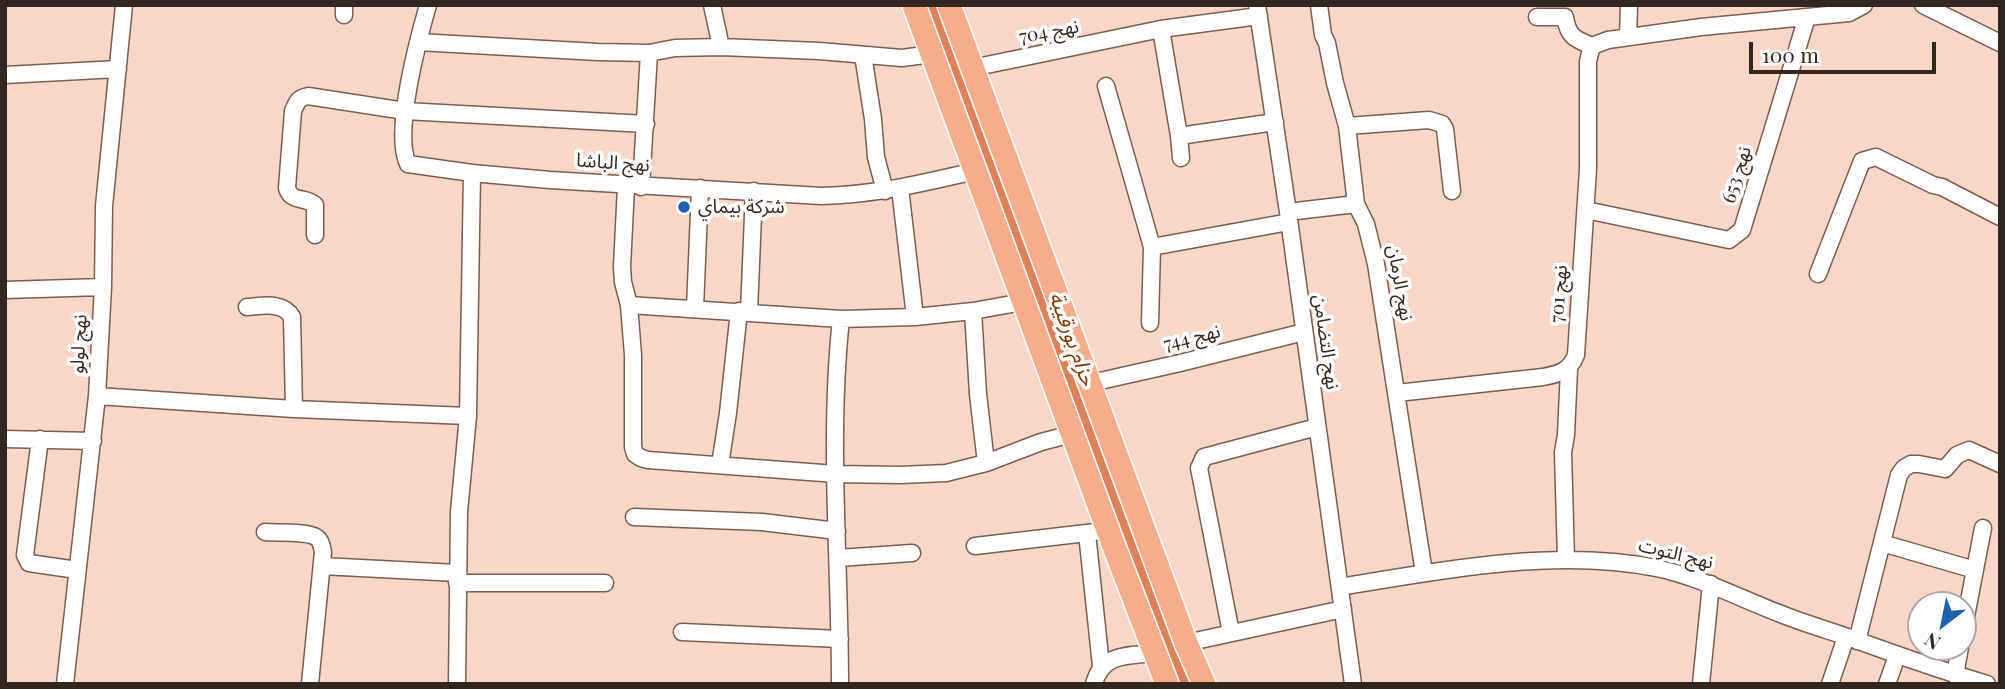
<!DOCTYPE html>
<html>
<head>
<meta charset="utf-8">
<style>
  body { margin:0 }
  #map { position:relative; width:2005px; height:689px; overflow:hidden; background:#f8d7c8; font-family:"Playfair Display",serif }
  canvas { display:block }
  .frame { position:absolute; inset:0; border:7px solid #322620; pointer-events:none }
  .north { position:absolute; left:1907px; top:591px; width:70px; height:70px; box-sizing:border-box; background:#fff; border:2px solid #ada8a6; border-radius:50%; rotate:212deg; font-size:19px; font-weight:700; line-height:28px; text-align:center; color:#322620 }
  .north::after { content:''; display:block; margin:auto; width:24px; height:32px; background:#2060b1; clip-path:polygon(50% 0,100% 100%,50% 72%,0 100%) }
  .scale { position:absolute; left:1749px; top:42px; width:187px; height:32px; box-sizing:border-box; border:4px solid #322620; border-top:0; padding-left:9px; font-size:21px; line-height:24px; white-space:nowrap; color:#322620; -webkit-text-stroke:5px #fff; paint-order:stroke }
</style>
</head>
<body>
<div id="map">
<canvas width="2005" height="689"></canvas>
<div class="frame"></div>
<div class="north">N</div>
<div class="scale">100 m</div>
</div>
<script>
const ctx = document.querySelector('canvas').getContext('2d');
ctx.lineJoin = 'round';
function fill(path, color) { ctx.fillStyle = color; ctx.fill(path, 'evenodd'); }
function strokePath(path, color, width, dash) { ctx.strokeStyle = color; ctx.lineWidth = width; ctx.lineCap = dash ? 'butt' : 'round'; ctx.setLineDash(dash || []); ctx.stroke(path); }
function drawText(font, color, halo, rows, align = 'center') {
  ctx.font = font + ' "Playfair Display","Noto Sans Arabic",serif'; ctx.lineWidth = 7; ctx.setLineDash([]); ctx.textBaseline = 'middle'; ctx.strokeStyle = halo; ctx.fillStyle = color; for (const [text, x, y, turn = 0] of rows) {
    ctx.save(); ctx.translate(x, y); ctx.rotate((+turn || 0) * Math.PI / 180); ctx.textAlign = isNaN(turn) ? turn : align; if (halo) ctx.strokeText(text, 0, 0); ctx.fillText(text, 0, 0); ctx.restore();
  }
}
const water = new Path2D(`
  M922 5H943L1197 684H1174Z`);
const minor = new Path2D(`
  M428 5C418 40 393 133 408 164L472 173 550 180 821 196C874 195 923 183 975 171
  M712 5 721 47
  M1257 5 1288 212 1353 684
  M1319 5 1323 35 1327 43 1335 83 1347 126 1356 204 1366 224 1376 264 1424 573
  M1923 5 2000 43
  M344 15V5
  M1537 17H1565C1568 37 1575 39 1592 46
  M1161 29 1179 136 1181 158
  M1628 37 1629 5
  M418 42 598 52 649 53 675 48 721 47 819 51 902 58 932 54
  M1592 46 1608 40 1701 27 1849 13 1864 5
  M863 55 873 119 876 157 885 191
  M972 68 1161 29 1259 16
  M5 75 118 69
  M1106 86 1152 247 1150 323
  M1347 126 1429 120 1442 124 1445 129 1452 191
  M1179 136 1275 122
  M626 186 622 267 623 282 629 305 633 355V447L635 454 641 458 648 460 836 474 900 475 946 473 986 463 1041 442 1072 434
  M641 187 649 53
  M900 188 915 317
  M1586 210 1729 240 1742 230 1807 17
  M1288 212 1356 204
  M315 235V205C305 196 291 203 287 188L293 111C297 102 298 98 308 96L405 111 646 124
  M1152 247 1289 222
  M1818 274 1862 161 1876 157 1933 185 1942 187 2000 217
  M5 290 103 287
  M629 305 841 319 915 317 973 311 1023 302
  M247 307C262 306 283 301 292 317L294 409
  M695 308 700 188
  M973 311 978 394 986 463
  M749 312 754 191
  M1091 383 1180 363 1304 332
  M1397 393 1543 377C1559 374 1570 371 1576 355L1588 169V61L1592 46
  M97 396 294 409 468 416
  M5 439 93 441
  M40 439 25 555 29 563 77 570
  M720 465 728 413 739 311
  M634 517 762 522 837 531
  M265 532C276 533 307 531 316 537 321 540 322 547 323 552L310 684
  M1087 533 1101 666
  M1882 543 1975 570
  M975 546 1095 532
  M838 558 912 553
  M1566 560 1563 452 1566 435 1569 369
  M322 566 457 573
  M457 583H605
  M1340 587C1441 570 1555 548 1656 568 1700 577 1739 598 1781 614 1806 624 1831 631 1856 640 1900 656 1943 671 1987 684
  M682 632 840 639
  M1963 632 1983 528
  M1231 633 1199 468 1204 457 1317 427
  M1857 641 1899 475 1904 468 1911 464H1919L1945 469 1957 455 1969 450 2000 464
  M1186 643 1343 609
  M1955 675 1960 647
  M65 684 97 396 103 287 104 206 124 5
  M457 684 459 512 468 416 472 173
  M840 684C840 562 828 440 841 319
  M1094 684C1102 653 1127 656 1155 653
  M1701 684 1711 584
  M1830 684 1846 637
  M1887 684 1897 656`);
const highway = new Path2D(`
  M914 5 1115 549 1167 684
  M949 5 1186 643 1204 684`);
const markers = [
  [684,207,7,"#2060b1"]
];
const streetNames = [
  ["نهج 704",1049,32,-11],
  ["نهج الباشا",613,163,4],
  ["نهج 653",1737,175,-73],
  ["نهج الرمان",1400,283,80],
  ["نهج 701",1559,294,-86],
  ["نهج 744",1192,338,-14],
  ["نهج التضامن",1326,342,82],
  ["نهج لولو",79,344,-87],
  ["نهج التوت",1676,554,14]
];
const poiNames = [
  ["شركة بيماي",698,207]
];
const waterNames = [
  ["حزام بورقيبة",1072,339,70]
];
fill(water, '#dc8256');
strokePath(minor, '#7a5e51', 19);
strokePath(highway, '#fff', 26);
strokePath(minor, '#fff', 16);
strokePath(highway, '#f7ad8a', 23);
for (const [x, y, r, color] of markers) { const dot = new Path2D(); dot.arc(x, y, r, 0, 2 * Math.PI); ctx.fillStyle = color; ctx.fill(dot); strokePath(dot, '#fff', 2.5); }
drawText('19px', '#322620', '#fff', streetNames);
drawText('19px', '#322620', '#fff', poiNames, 'left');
drawText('italic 21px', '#863600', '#fff', waterNames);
</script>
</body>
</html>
